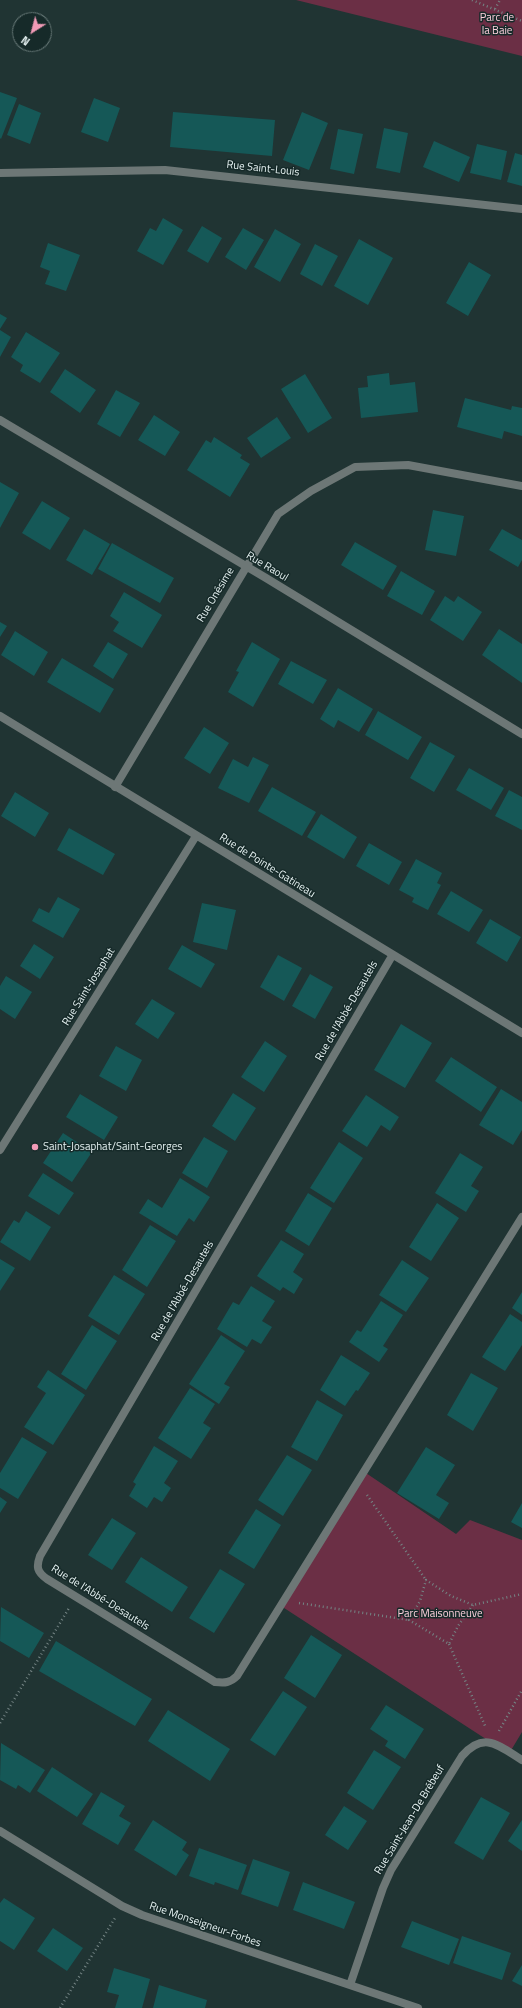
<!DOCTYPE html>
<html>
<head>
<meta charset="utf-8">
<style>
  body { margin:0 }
  #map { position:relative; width:522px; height:2008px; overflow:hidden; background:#203433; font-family:"Titillium Web",sans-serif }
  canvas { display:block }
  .north { position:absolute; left:12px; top:12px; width:40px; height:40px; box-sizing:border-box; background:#162a29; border:1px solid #697a79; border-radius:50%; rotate:216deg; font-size:11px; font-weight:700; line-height:16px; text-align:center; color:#e6f2f2 }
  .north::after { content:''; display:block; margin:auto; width:14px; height:18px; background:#f09ab6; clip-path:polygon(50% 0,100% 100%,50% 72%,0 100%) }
</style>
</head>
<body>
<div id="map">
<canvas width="522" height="2008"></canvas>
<div class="north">N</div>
</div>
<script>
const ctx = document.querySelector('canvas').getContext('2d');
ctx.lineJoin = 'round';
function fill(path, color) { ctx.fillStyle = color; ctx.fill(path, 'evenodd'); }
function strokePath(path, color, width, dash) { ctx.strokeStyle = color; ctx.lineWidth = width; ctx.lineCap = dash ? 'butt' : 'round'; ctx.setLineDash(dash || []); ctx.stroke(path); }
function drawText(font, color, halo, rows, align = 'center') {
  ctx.font = font + ' "Titillium Web",sans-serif'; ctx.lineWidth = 3; ctx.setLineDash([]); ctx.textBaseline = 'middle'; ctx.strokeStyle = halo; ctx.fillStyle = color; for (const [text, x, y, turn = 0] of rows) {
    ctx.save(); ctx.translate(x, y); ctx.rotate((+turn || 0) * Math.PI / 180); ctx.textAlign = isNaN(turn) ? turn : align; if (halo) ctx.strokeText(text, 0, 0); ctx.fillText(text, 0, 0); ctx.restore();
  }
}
const green = new Path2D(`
  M296 0H522V56Z
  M363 1471 456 1534 470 1520 522 1540V1732L510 1752 492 1743 281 1606Z`);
const building = new Path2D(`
  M0 92 17 98 1 139 0 138Z
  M94 98 120 108 108 142 81 132Z
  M19 104 41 113 30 144 7 135Z
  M173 112 275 120 272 156 170 147Z
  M302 112 328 123 309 170 283 160Z
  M384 128 408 133 400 173 376 168Z
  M338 129 363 134 354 174 330 169Z
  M434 141 470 157 459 182 423 167Z
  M477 144 507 151 501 180 470 173Z
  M515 153 522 155V186L507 182Z
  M163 218 183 230 163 265 137 251 150 228 156 231Z
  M202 226 222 238 208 263 187 251Z
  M243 228 264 240 246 270 225 257Z
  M275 229 301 244 280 282 254 267Z
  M359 239 393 258 368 305 334 286Z
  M48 243 80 255 66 291 45 284 50 271 40 267Z
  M315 244 338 256 322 286 300 274Z
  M469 262 491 275 468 316 446 303Z
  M0 314 7 318 0 329Z
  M0 330 11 337 0 357Z
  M26 332 60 353 40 383 20 371 23 365 11 357Z
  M65 369 96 390 80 413 50 392Z
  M389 373 390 385 415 382 418 412 361 418 358 388 368 387 367 376Z
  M305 374 332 418 308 433 281 389Z
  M116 390 140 403 120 437 97 424Z
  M465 398 511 410 512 406 522 408V436L504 431 502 439 457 427Z
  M154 415 180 432 165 456 138 440Z
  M277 417 291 438 261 458 247 438Z
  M214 437 242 455 240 458 250 464 230 497 187 470 206 440 211 443Z
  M0 482 19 493 0 528Z
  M42 501 70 518 50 550 22 533Z
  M433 510 464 516 456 556 425 550Z
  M84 529 110 544 92 575 66 560Z
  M502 529 522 540V560L518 567 489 550Z
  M355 542 397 566 383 590 341 565Z
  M112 543 174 578 160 603 98 569Z
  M401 571 435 591 422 615 387 596Z
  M124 592 162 615 142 648 113 631 119 622 110 616Z
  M445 596 454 602 458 596 482 612 463 641 430 620Z
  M0 622 7 626 0 637Z
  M499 629 522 644V683L482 655Z
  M15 631 48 652 34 676 1 655Z
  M108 642 128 654 113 679 93 666Z
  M252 642 280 659 253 707 228 692 239 672 236 671Z
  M62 658 114 689 100 713 47 682Z
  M291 661 327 680 313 704 278 684Z
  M338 688 373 709 359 732 338 720 334 728 320 719Z
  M378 711 422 737 408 760 365 735Z
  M204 727 229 743 210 774 184 758Z
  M430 742 455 756 434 792 410 778Z
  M253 757 269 765 249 803 218 788 233 759 248 767Z
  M469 768 504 788 491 810 456 790Z
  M272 787 316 812 302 836 258 811Z
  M509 790 522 797V830L495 816Z
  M15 792 49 813 35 837 1 816Z
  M321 814 357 837 344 859 307 837Z
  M69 828 115 854 103 875 57 850Z
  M369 843 402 862 389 885 356 866Z
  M416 859 442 873 437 883 441 885 428 910 412 902 414 898 399 890Z
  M451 891 483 910 469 932 437 914Z
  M58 897 80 909 63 938 32 921 39 908 49 913Z
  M202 903 236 910 227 950 193 942Z
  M490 919 521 937 507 962 476 943Z
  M34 944 54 957 40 979 20 966Z
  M182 945 215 964 201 988 168 969Z
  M278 955 302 968 284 1001 260 987Z
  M310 974 333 987 315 1019 292 1006Z
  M6 976 32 992 15 1019 0 1009V986Z
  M152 999 175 1013 158 1039 135 1024Z
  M401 1024 432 1043 405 1088 374 1070Z
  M265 1041 287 1056 264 1092 241 1077Z
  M116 1046 142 1060 126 1091 99 1076Z
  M451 1057 497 1087 481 1112 435 1081Z
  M501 1089 522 1102V1130L513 1145 479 1125Z
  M233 1093 256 1108 235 1141 212 1126Z
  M80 1094 118 1117 104 1140 66 1117Z
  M366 1095 399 1117 390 1131 381 1125 367 1147 342 1131Z
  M63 1133 92 1152 72 1182 43 1163Z
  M204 1137 228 1151 207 1188 182 1173Z
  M339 1142 363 1158 334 1203 310 1188Z
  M460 1153 483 1167 471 1186 479 1191 466 1212 435 1193Z
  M43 1173 74 1193 59 1215 28 1196Z
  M180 1178 210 1197 194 1222 189 1218 177 1236 139 1213 148 1199 162 1208Z
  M308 1193 332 1208 309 1246 285 1231Z
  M437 1203 459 1218 431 1261 409 1247Z
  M26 1211 51 1227 30 1261 0 1242 14 1220 19 1223Z
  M150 1225 176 1241 147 1287 122 1270Z
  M281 1240 304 1254 293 1272 303 1279 294 1294 283 1287 280 1291 257 1276Z
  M0 1259 15 1268 0 1291Z
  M402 1260 429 1278 406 1312 379 1295Z
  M114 1275 145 1294 119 1335 88 1316Z
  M251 1286 275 1301 262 1321 272 1327 261 1344 252 1339 247 1347 217 1329 233 1302 239 1305Z
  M522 1292V1315L512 1308Z
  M381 1301 403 1315 383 1346 388 1349 379 1362 349 1342 357 1330 361 1332Z
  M510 1314 522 1322V1345L505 1371 482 1357Z
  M92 1325 117 1341 86 1390 61 1374Z
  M221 1335 245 1351 224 1384 230 1387 219 1404 189 1384Z
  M341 1355 370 1373 358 1391 356 1390 345 1406 320 1390Z
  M48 1370 85 1395 53 1445 24 1427 46 1393 37 1387Z
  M471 1373 498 1388 473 1431 447 1415Z
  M190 1388 215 1404 203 1423 211 1428 191 1459 158 1438Z
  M317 1400 343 1415 317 1461 291 1447Z
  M22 1437 47 1452 18 1499 0 1488V1473Z
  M154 1446 178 1461 164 1483 171 1488 162 1502 154 1497 147 1508 129 1496 136 1484 133 1482Z
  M426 1447 455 1465 436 1495 449 1503 439 1519 397 1493Z
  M287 1455 312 1470 283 1516 258 1500Z
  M0 1497 7 1502 0 1513Z
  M522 1503V1528L511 1522Z
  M256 1509 281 1525 254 1569 228 1553Z
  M112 1518 136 1533 112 1570 88 1555Z
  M141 1557 188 1587 172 1612 125 1582Z
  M220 1569 245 1584 214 1633 189 1618Z
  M1 1607 44 1633 29 1658 0 1641Z
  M311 1635 342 1655 315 1698 284 1678Z
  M56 1641 152 1699 135 1726 39 1671Z
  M283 1691 307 1707 275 1756 250 1740Z
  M386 1705 424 1729 405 1759 385 1746 388 1741 370 1729Z
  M168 1710 230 1749 210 1781 148 1741Z
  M1 1743 45 1770 30 1793 18 1785 16 1789 0 1780Z
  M374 1750 401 1767 373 1810 347 1793Z
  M52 1767 93 1794 77 1817 37 1791Z
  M101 1792 125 1806 119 1816 131 1823 118 1845 82 1824Z
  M481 1797 510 1813 483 1860 454 1843Z
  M344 1806 367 1821 348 1850 325 1835Z
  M153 1820 187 1842 182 1850 189 1855 176 1876 134 1850Z
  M522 1820V1851L508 1841Z
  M199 1848 247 1865 238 1890 215 1882 214 1885 189 1876Z
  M253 1859 290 1872 278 1907 241 1894Z
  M303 1882 355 1902 344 1929 293 1910Z
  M4 1898 35 1918 14 1950 0 1941V1903Z
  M412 1921 459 1939 449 1965 401 1947Z
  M53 1928 83 1948 67 1971 37 1951Z
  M462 1936 511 1953 502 1980 453 1963Z
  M522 1965V1986L512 1981Z
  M114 1968 150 1979 142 2008H115L119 1995 107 1992Z
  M159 1985 207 2000 205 2008H153Z`);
const path = new Path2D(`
  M472 0 522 21
  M495 9 500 0
  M367 1495 426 1580
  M299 1603 409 1620
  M473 1605 458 1626 449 1644 409 1620 420 1601 426 1580 451 1596 473 1605 522 1594
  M449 1644 486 1728
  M0 1723 69 1608
  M499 1731 522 1690
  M60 2008 115 1918`);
const minor = new Path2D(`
  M0 420 266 578 522 734
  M0 716 522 1033
  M115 787 278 514 311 491 355 467 408 465 522 486
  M392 956 40 1556C36 1567 37 1572 47 1579L215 1682C225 1683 230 1683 237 1676L522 1217
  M0 1150 196 836
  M0 1831 122 1906 142 1915 418 2008
  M350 1985 383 1888 391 1870 462 1756C484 1731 498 1745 522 1760`);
const tertiary = new Path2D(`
  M0 173 165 170 522 209`);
const markers = [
  [35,1147,4,"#f09ab6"]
];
const parkNames = [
  ["Parc de",497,18],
  ["la Baie",497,31],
  ["Parc Maisonneuve",440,1614]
];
const streetNames = [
  ["Rue Saint-Louis",263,169,6],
  ["Rue Raoul",267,567,31],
  ["Rue Onésime",216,595,-59],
  ["Rue de Pointe-Gatineau",267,866,32],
  ["Rue Saint-Josaphat",89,987,-58],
  ["Rue de l'Abbé-Desautels",347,1011,-60],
  ["Rue de l'Abbé-Desautels",183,1291,-60],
  ["Rue de l'Abbé-Desautels",100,1598,32],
  ["Rue Saint-Jean-De Brébeuf",410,1820,-59],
  ["Rue Monseigneur-Forbes",205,1925,19]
];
const poiNames = [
  ["Saint-Josaphat/Saint-Georges",43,1147]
];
fill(green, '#6b2f45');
fill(building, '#155857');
strokePath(path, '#748484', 2.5, [1, 3]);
strokePath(minor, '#6d7776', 8);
strokePath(tertiary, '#6d7776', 8);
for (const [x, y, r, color] of markers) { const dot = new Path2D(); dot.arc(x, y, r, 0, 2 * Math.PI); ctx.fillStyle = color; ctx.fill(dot); strokePath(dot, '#162a29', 1.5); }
drawText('11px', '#fed0dd', '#162a29', parkNames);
drawText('11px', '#e6f2f2', '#162a29', streetNames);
drawText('11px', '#e6f2f2', '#162a29', poiNames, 'left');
</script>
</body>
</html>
